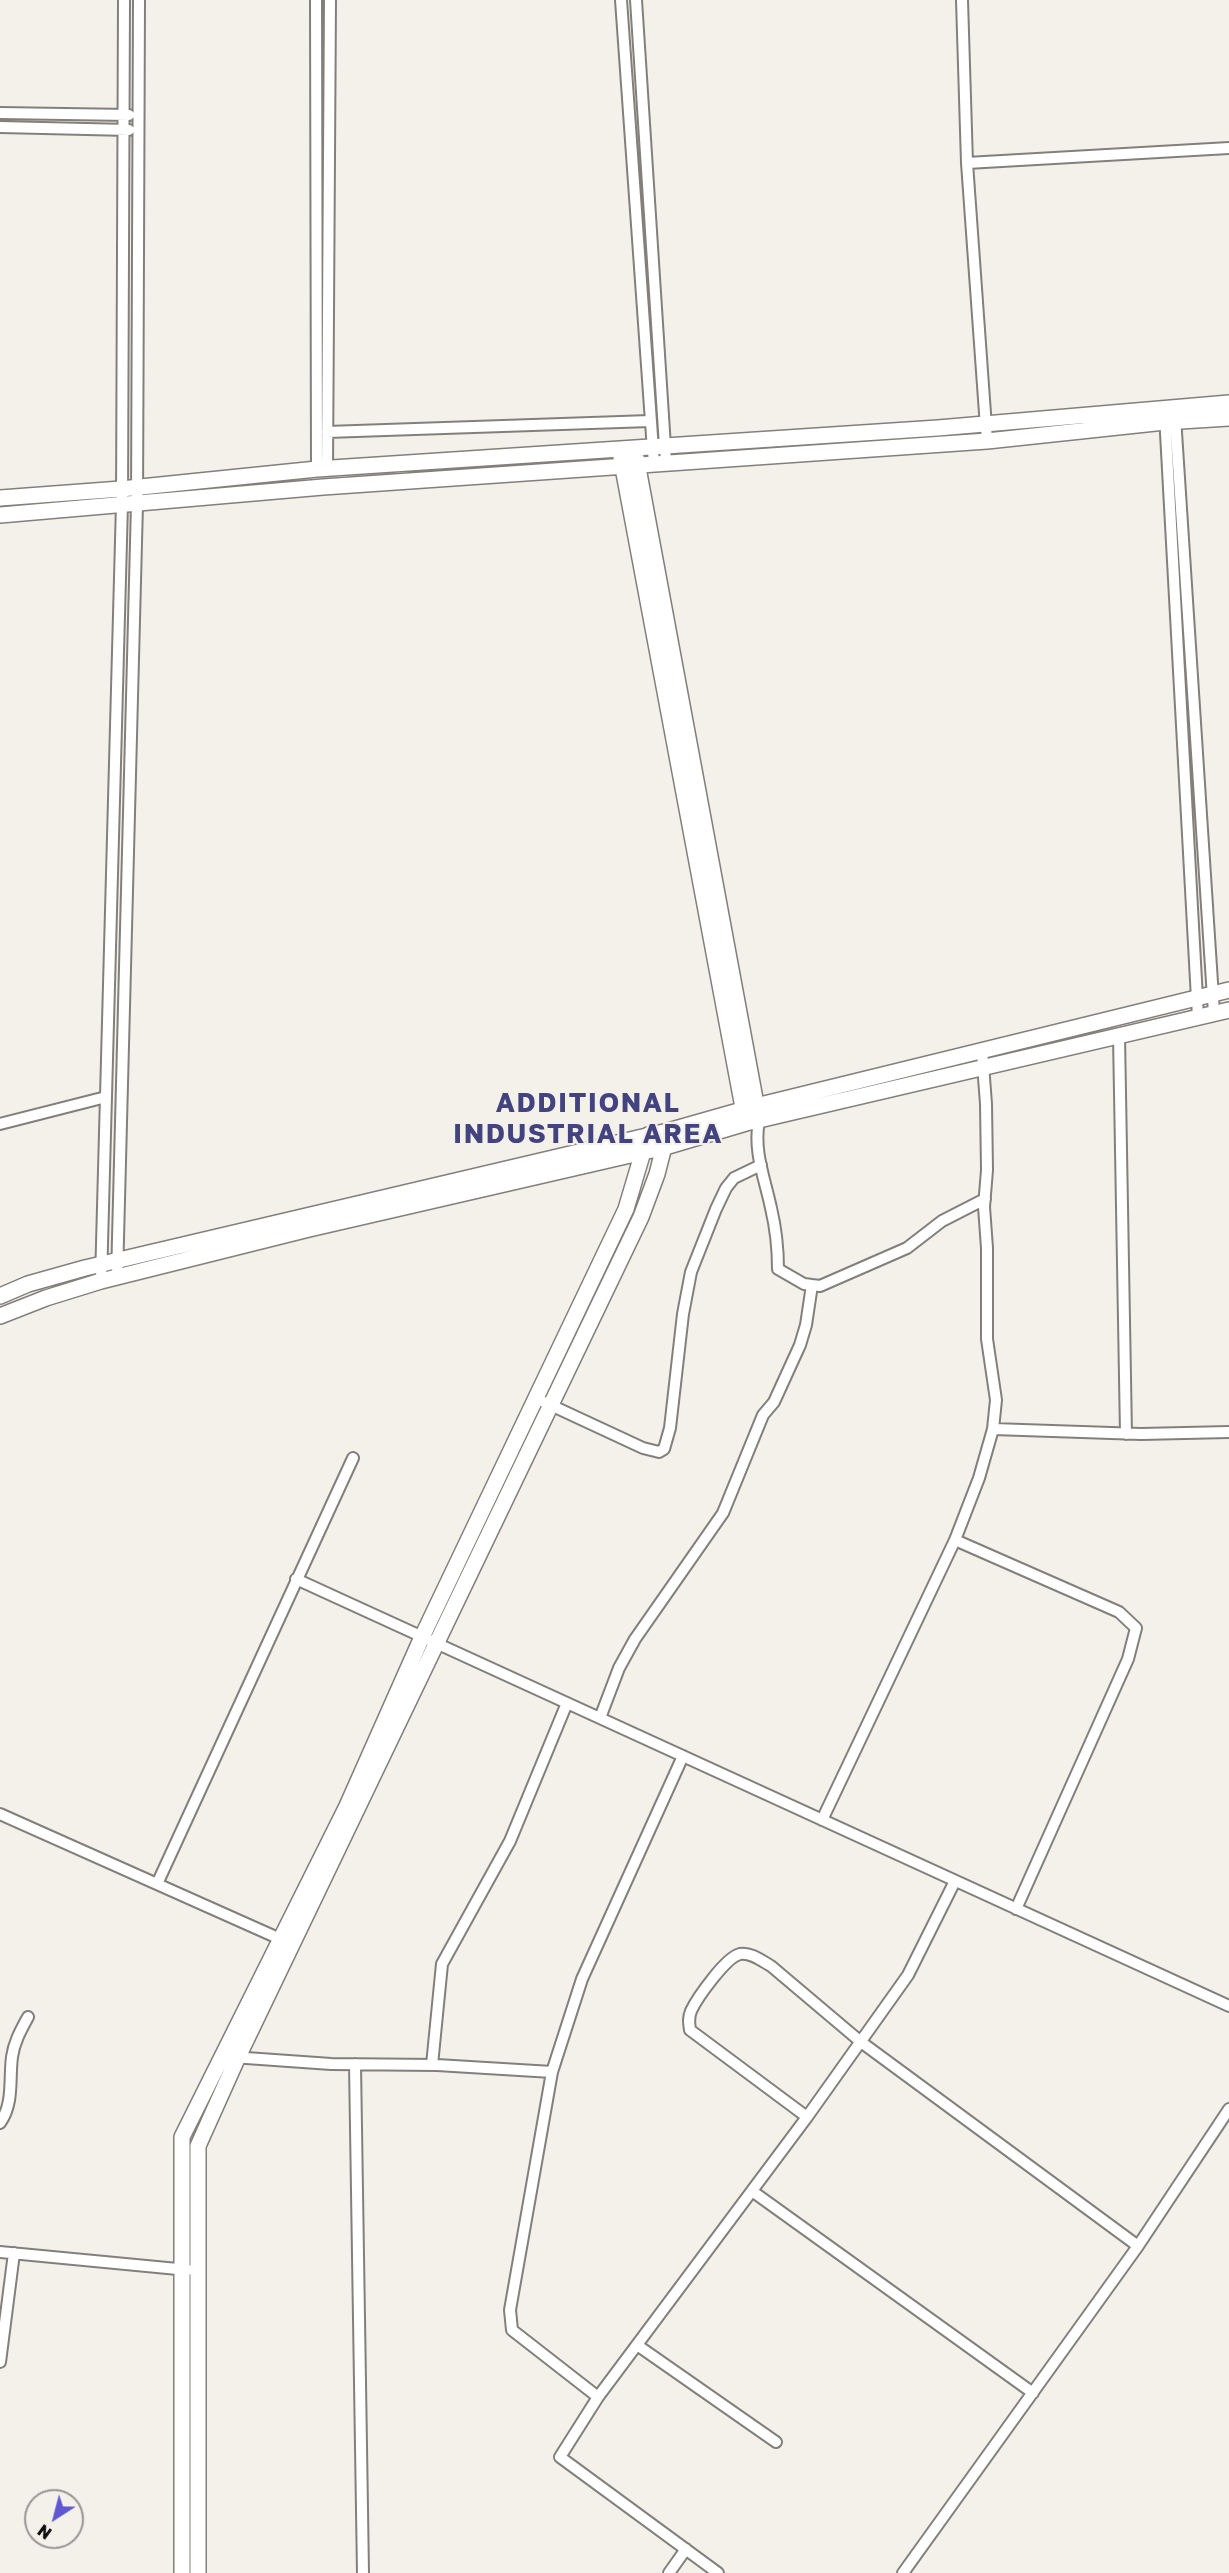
<!DOCTYPE html>
<html>
<head>
<meta charset="utf-8">
<style>
  body { margin:0 }
  #map { position:relative; width:1229px; height:2573px; overflow:hidden; background:#f4f1eb; font-family:"Golos Text",sans-serif }
  canvas { display:block }
  .north { position:absolute; left:24px; top:2489px; width:60px; height:60px; box-sizing:border-box; background:#f4f1eb; border:2px solid #989692; border-radius:50%; rotate:216deg; font-size:16px; font-weight:700; line-height:24px; text-align:center; color:#0e0e0c }
  .north::after { content:''; display:block; margin:auto; width:21px; height:27px; background:#6058d0; clip-path:polygon(50% 0,100% 100%,50% 72%,0 100%) }
</style>
</head>
<body>
<div id="map">
<canvas width="1229" height="2573"></canvas>
<div class="north">N</div>
</div>
<script>
const ctx = document.querySelector('canvas').getContext('2d');
ctx.lineJoin = 'round';
function strokePath(path, color, width, dash) { ctx.strokeStyle = color; ctx.lineWidth = width; ctx.lineCap = dash ? 'butt' : 'round'; ctx.setLineDash(dash || []); ctx.stroke(path); }
function drawText(font, color, halo, rows, align = 'center') {
  ctx.font = font + ' "Golos Text",sans-serif'; ctx.lineWidth = 4.5; ctx.setLineDash([]); ctx.textBaseline = 'middle'; ctx.strokeStyle = halo; ctx.fillStyle = color; for (const [text, x, y, turn = 0] of rows) {
    ctx.save(); ctx.translate(x, y); ctx.rotate((+turn || 0) * Math.PI / 180); ctx.textAlign = isNaN(turn) ? turn : align; if (halo) ctx.strokeText(text, 0, 0); ctx.fillText(text, 0, 0); ctx.restore();
  }
}
const street = new Path2D(`
  M316 0 317 469
  M621 0 654 464
  M636 0 666 462
  M962 0 967 163 987 441
  M0 113 129 115
  M0 127 129 130
  M967 163 1229 148
  M1165 415 1198 1017
  M1175 417 1214 1013
  M327 432 650 421
  M327 469 330 0
  M1119 1036 1126 1434
  M759 1121C753 1151 765 1179 771 1208 776 1229 778 1248 778 1269L804 1284 820 1286 907 1248 942 1221 985 1199
  M0 1124 106 1097
  M117 1277 137 504 139 0
  M101 1281 122 504 124 0
  M544 1402 643 1448 659 1452 664 1449 670 1428 683 1314 691 1272 716 1209 726 1188 734 1178 761 1165
  M993 1429 1141 1434 1229 1432
  M955 1540 1119 1612 1136 1628 1128 1659 1016 1909
  M296 1579 1229 2006
  M600 1718 619 1668 635 1639 723 1513 763 1415 774 1402 800 1345 806 1325 812 1285
  M0 1814 287 1942
  M822 1820 955 1540 979 1478 993 1429 996 1400 987 1339V1248L984 1207 987 1170 986 1104 982 1051
  M157 1884 353 1458
  M232 2057 331 2064 437 2065 552 2072 510 2310 512 2330 598 2397 560 2457 718 2573
  M355 2064 363 2573
  M432 2065 442 1964 510 1841 567 1703
  M552 2072 582 1979 683 1756
  M807 2117 690 2030C689 2023 688 2018 691 2011 697 1998 726 1957 740 1954 751 1952 762 1961 771 1966L861 2042 1138 2246
  M0 2123C14 2103 9 2080 12 2057 14 2042 21 2030 28 2017
  M752 2191 1033 2393
  M0 2252 188 2270
  M637 2345 776 2442
  M0 2362 14 2253
  M598 2397 807 2117 908 1975 955 1881
  M669 2573 686 2549
  M903 2573 1138 2246 1229 2109`);
const secondary = new Path2D(`
  M621 457 745 1118
  M636 457 758 1115
  M0 498 121 489 317 469 938 428 1229 403
  M0 515 323 487 987 441 1165 422 1229 418
  M0 1296 28 1284 85 1268 668 1131 756 1106 1229 990
  M0 1316 46 1298 101 1281 309 1229 665 1147 746 1123 1229 1010
  M182 2573V2137L347 1806 422 1637 626 1209 648 1135
  M198 2573V2146L237 2059 641 1217 657 1174 668 1131`);
const districtNames = [
  ["ADDITIONAL",588,1103],
  ["INDUSTRIAL AREA",588,1134]
];
strokePath(street, '#83807b', 14);
strokePath(secondary, '#83807b', 18);
strokePath(street, '#fff', 10);
strokePath(secondary, '#fff', 15);
ctx.letterSpacing = '1.5px';
drawText('bold 27px', '#434380', '#f4f1eb', districtNames);
ctx.letterSpacing = '0px';
</script>
</body>
</html>
